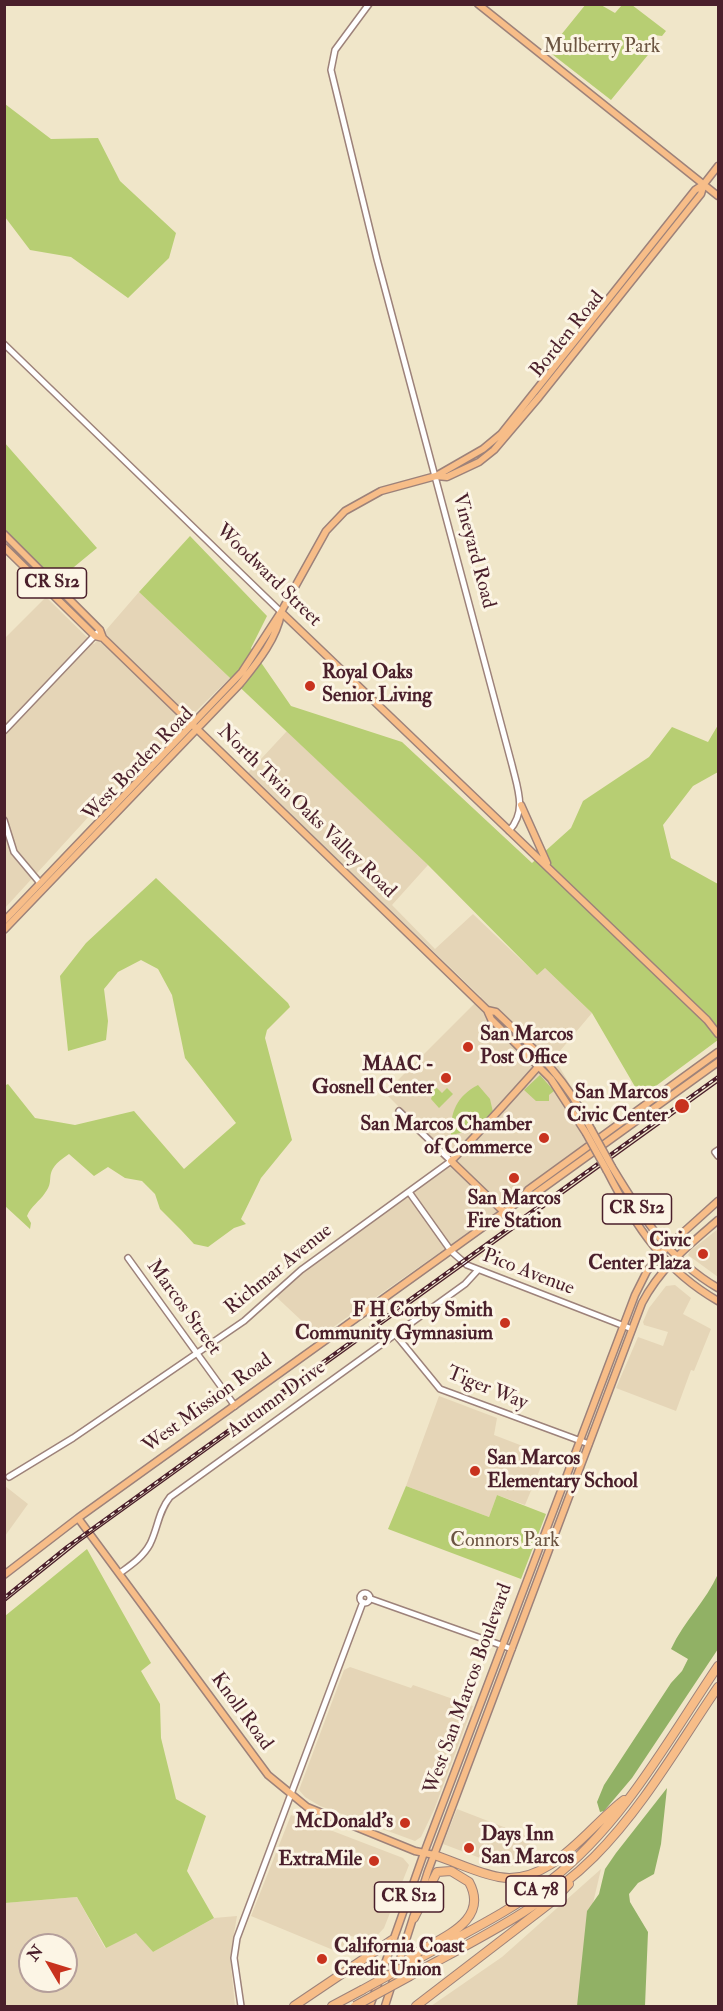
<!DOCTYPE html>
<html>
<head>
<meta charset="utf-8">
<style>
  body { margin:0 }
  #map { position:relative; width:723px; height:2011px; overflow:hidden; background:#f0e6c9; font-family:"IM FELL Double Pica",serif }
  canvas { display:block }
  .frame { position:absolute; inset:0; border:6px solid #4a1f2b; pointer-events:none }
  .north { position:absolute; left:18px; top:1933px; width:60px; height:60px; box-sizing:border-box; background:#fcf5e5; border:2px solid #b59f9b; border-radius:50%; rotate:308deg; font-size:16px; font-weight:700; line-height:24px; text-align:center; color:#4a1f2b }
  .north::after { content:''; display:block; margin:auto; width:21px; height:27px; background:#c8321e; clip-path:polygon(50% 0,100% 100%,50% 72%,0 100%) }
</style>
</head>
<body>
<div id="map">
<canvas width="723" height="2011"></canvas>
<div class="frame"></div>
<div class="north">N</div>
</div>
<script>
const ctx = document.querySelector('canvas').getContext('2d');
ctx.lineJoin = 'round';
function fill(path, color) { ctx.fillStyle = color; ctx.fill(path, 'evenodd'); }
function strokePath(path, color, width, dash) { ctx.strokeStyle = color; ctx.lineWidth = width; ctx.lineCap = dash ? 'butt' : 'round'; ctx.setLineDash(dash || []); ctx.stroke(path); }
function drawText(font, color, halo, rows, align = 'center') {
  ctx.font = font + ' "IM FELL Double Pica",serif'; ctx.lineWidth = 6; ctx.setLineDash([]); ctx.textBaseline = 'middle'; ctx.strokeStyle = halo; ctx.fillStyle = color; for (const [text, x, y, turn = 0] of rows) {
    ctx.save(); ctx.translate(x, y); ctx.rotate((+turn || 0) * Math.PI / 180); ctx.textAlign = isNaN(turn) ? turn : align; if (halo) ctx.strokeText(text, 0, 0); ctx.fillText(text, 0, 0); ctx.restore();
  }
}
const built = new Path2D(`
  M139 592 230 678 92 813 5 908V638L46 597 94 644Z
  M287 731 428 865 392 905 435 949 473 914 536 974 545 968 592 1013 554 1058 599 1133 496 1213 319 1337 270 1291 455 1163 385 1093 481 997 248 773Z
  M718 1229V1277L688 1255 690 1251Z
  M675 1285 691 1298 683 1314 711 1329 694 1371 691 1370 676 1411 616 1388 638 1337 663 1346 668 1332 644 1325 643 1322 649 1308 666 1286Z
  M439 1396 497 1418 494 1435 546 1455 525 1505 497 1495 489 1517 406 1486Z
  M5 1486 28 1504 5 1536Z
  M350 1667 411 1688 413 1685 473 1706 434 1810 421 1837 415 1841 320 1806 305 1797 299 1790 344 1670Z
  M457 1809 532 1838 521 1865 504 1867 443 1844Z
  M291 1815 403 1858 409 1865 384 1928 372 1941 351 1936 338 1952 251 1916Z
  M601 1869 590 1916 580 2006H431L502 1957Z
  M77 1897 105 1948 136 1932 153 1952 214 1918 237 1916 230 1957 235 2006H5V1903ZM30 1945H66V1981H30Z`);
const green = new Path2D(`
  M586 4 601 5 615 13 622 5H632L666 31 662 36 654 35 648 44 652 50 611 100 548 51Z
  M5 104 51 139 98 138 120 181 176 233 169 258 128 298 71 257 30 250 5 217Z
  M4 442 97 548 51 586 5 540Z
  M190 536 267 616 251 648 291 706 402 742 532 863 571 828 583 801 649 757 672 727 708 742 718 725V772L693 786 663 825 671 858 718 884V1040L641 1097 592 1013 545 968 537 975 428 865 139 592Z
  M156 878 288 1003 290 1007 267 1030 265 1038 292 1140 261 1178 241 1219 246 1224 234 1228 208 1247 194 1244 181 1230 160 1209 155 1194 142 1181 125 1178 108 1167 94 1176 69 1154C40 1173 57 1178 45 1193 39 1202 31 1206 27 1216L31 1223 30 1229 5 1206 4 1086 8 1084 35 1118 75 1125 134 1111 184 1169 236 1123 185 1058 172 995 158 969 141 960 118 972 104 989 108 1021 106 1040 68 1051 60 976 86 943Z
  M540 1075 554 1091 549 1095V1101H536L524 1090Z
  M478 1085 490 1099 493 1112 475 1130 451 1135C450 1112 457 1096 478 1085Z
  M435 1086 442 1093 447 1088 453 1094 439 1108 431 1099Z
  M406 1486 489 1517 497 1495 546 1514 521 1579 388 1529Z
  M87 1549 151 1663 141 1671 160 1704 161 1738 176 1799 206 1816 187 1871 214 1918 153 1952 136 1933 106 1948 77 1897 5 1903V1616Z`);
const forest = new Path2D(`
  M718 1574V1649L632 1778 604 1811 600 1812 597 1802 604 1785 671 1683 682 1671 688 1659 671 1649C684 1621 706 1601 718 1574Z
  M667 1788 661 1844 654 1874 638 1883 629 1894 630 1902 648 1932 645 2006H577L587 1911 599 1894 605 1869 616 1853Z`);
const minor = new Path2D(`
  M369 4 335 50 331 70 377 259 512 765C518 790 527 811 509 831
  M4 344 281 612
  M4 731 100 630
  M4 820 14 852 40 883
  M718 1150 715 1152 718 1156
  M409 1192 451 1251 467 1265 632 1329
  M128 1258 235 1406
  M395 1334 440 1389 589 1444
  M9 1477 73 1438 244 1321 301 1270 451 1161 399 1111
  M120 1573C131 1565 143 1557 150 1544 158 1528 158 1512 170 1497L465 1284 477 1271
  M360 1598a5 5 0 1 1 10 0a5 5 0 1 1-10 0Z
  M371 1599 512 1649
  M241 2006 234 1958 237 1938 363 1602`);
const major = new Path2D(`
  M478 4 718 196
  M436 476 483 449 501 434 695 190 704 184 718 166
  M4 534 100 630 103 638 487 1010 491 1019 551 1079 586 1133
  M4 547 95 636 103 638
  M281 612 707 1020 718 1034
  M521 805 547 863
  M4 921 242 672 281 612 326 531 345 511 381 491 436 476 447 477 479 462 494 450 539 397 701 194 704 184
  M4 930 240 684C256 664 277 639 281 613
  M487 1010 496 1012C534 1048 568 1081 591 1129
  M612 1167C641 1215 669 1260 718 1288
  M607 1171C635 1226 664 1270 718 1301
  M521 1199 528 1190 718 1052
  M504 1212 451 1161C484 1128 514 1094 545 1059
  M78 1518 268 1775 307 1807 415 1851 434 1855
  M4 1575 78 1518 504 1212 521 1200 532 1196 718 1062
  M370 2006 424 1853 635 1295 647 1271 667 1247 718 1201
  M385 2006 428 1871 642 1303C661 1267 688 1246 718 1220`);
const highway = new Path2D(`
  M434 1855C456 1862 477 1873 499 1877 551 1886 588 1827 624 1800
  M414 1918 437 1872 451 1871 469 1882C489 1919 447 1935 420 1951
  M418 1959C463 1934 511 1911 551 1880 623 1824 668 1740 718 1666
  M410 1976C473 1941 542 1909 594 1857 643 1808 679 1744 718 1687
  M294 2006 392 1940
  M332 2006 362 1990
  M416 2006 554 1900 569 1884`);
const tram = new Path2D(`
  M4 1602 79 1542 718 1082`);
const rail = new Path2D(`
  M4 1598 67 1547 718 1077`);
const majorBridge = new Path2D(`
  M591 1129 612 1167
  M586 1133 607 1171`);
const highwayBridge = new Path2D(`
  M407 1960 420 1951
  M362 1990 418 1959
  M355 2006 410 1976`);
const markers = [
  [310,686,6,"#c8321e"],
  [468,1047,6,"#c8321e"],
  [446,1078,6,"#c8321e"],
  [682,1106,8,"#c8321e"],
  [544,1138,6,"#c8321e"],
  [514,1178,6,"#c8321e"],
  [703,1254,6,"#c8321e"],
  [505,1323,6,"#c8321e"],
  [475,1471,6,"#c8321e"],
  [405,1823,6,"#c8321e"],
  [469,1848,6,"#c8321e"],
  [374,1861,6,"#c8321e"],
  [322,1959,6,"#c8321e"]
];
const shields = [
  [52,583,69],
  [637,1209,69],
  [536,1891,60],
  [409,1897,69]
];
const shieldNames = [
  ["CR S12",52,583],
  ["CR S12",637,1209],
  ["CA 78",536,1891],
  ["CR S12",409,1897]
];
const parkNames = [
  ["Mulberry Park",602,48],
  ["Connors Park",505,1542]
];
const streetNames = [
  ["Borden Road",568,335,-51],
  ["Vineyard Road",473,551,75],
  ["Woodward Street",268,576,44],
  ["West Borden Road",139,765,-46],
  ["North Twin Oaks Valley Road",306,812,44],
  ["Richmar Avenue",279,1270,-39],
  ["Pico Avenue",528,1273,21],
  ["Marcos Street",183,1308,54],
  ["Tiger Way",487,1389,22],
  ["Autumn Drive",277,1400,-36],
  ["West Mission Road",208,1404,-36],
  ["West San Marcos Boulevard",469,1689,-70],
  ["Knoll Road",241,1712,54]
];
const poiNames = [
  ["Royal Oaks",322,674,"left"],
  ["Senior Living",322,697,"left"],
  ["San Marcos",480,1036,"left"],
  ["Post Office",480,1059,"left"],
  ["MAAC -",434,1066],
  ["Gosnell Center",434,1089],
  ["San Marcos",668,1094],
  ["Civic Center",668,1117],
  ["San Marcos Chamber",532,1126],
  ["of Commerce",532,1149],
  ["San Marcos",514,1200,"center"],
  ["Fire Station",514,1223,"center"],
  ["Civic",691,1242],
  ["Center Plaza",691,1265],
  ["F H Corby Smith",493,1312],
  ["Community Gymnasium",493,1335],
  ["San Marcos",487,1460,"left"],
  ["Elementary School",487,1483,"left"],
  ["McDonald's",393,1823],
  ["Days Inn",481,1836,"left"],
  ["San Marcos",481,1859,"left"],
  ["ExtraMile",362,1861],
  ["California Coast",334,1948,"left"],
  ["Credit Union",334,1971,"left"]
];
fill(built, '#e5d5b7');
fill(green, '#b7ce73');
fill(forest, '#91b165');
strokePath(minor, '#9d827a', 8);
strokePath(major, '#9d827a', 9);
strokePath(highway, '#9d827a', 10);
strokePath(minor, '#fff', 5);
strokePath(major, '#f7bd88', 6);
strokePath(highway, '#f7bd88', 8);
strokePath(tram, '#4a1f2b', 1.5);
strokePath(rail, '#4a1f2b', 4);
strokePath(rail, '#fcf5e5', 1.5, [4.5]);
strokePath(majorBridge, '#9d827a', 9, []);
strokePath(highwayBridge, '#9d827a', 10, []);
strokePath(majorBridge, '#f7bd88', 6);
strokePath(highwayBridge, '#f7bd88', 8);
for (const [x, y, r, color] of markers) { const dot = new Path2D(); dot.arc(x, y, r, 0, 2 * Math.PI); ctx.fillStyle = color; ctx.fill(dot); strokePath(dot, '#fcf5e5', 2); }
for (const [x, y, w] of shields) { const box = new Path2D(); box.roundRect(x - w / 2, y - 15, w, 30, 4.5); ctx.fillStyle = '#fcf5e5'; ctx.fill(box); strokePath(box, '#4a1f2b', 1.5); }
drawText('bold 18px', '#4a1f2b', null, shieldNames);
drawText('20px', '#6b5441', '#fcf5e5', parkNames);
drawText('20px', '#4a1f2b', '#fcf5e5', streetNames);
drawText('bold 20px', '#4a1f2b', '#fcf5e5', poiNames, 'right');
</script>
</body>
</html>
